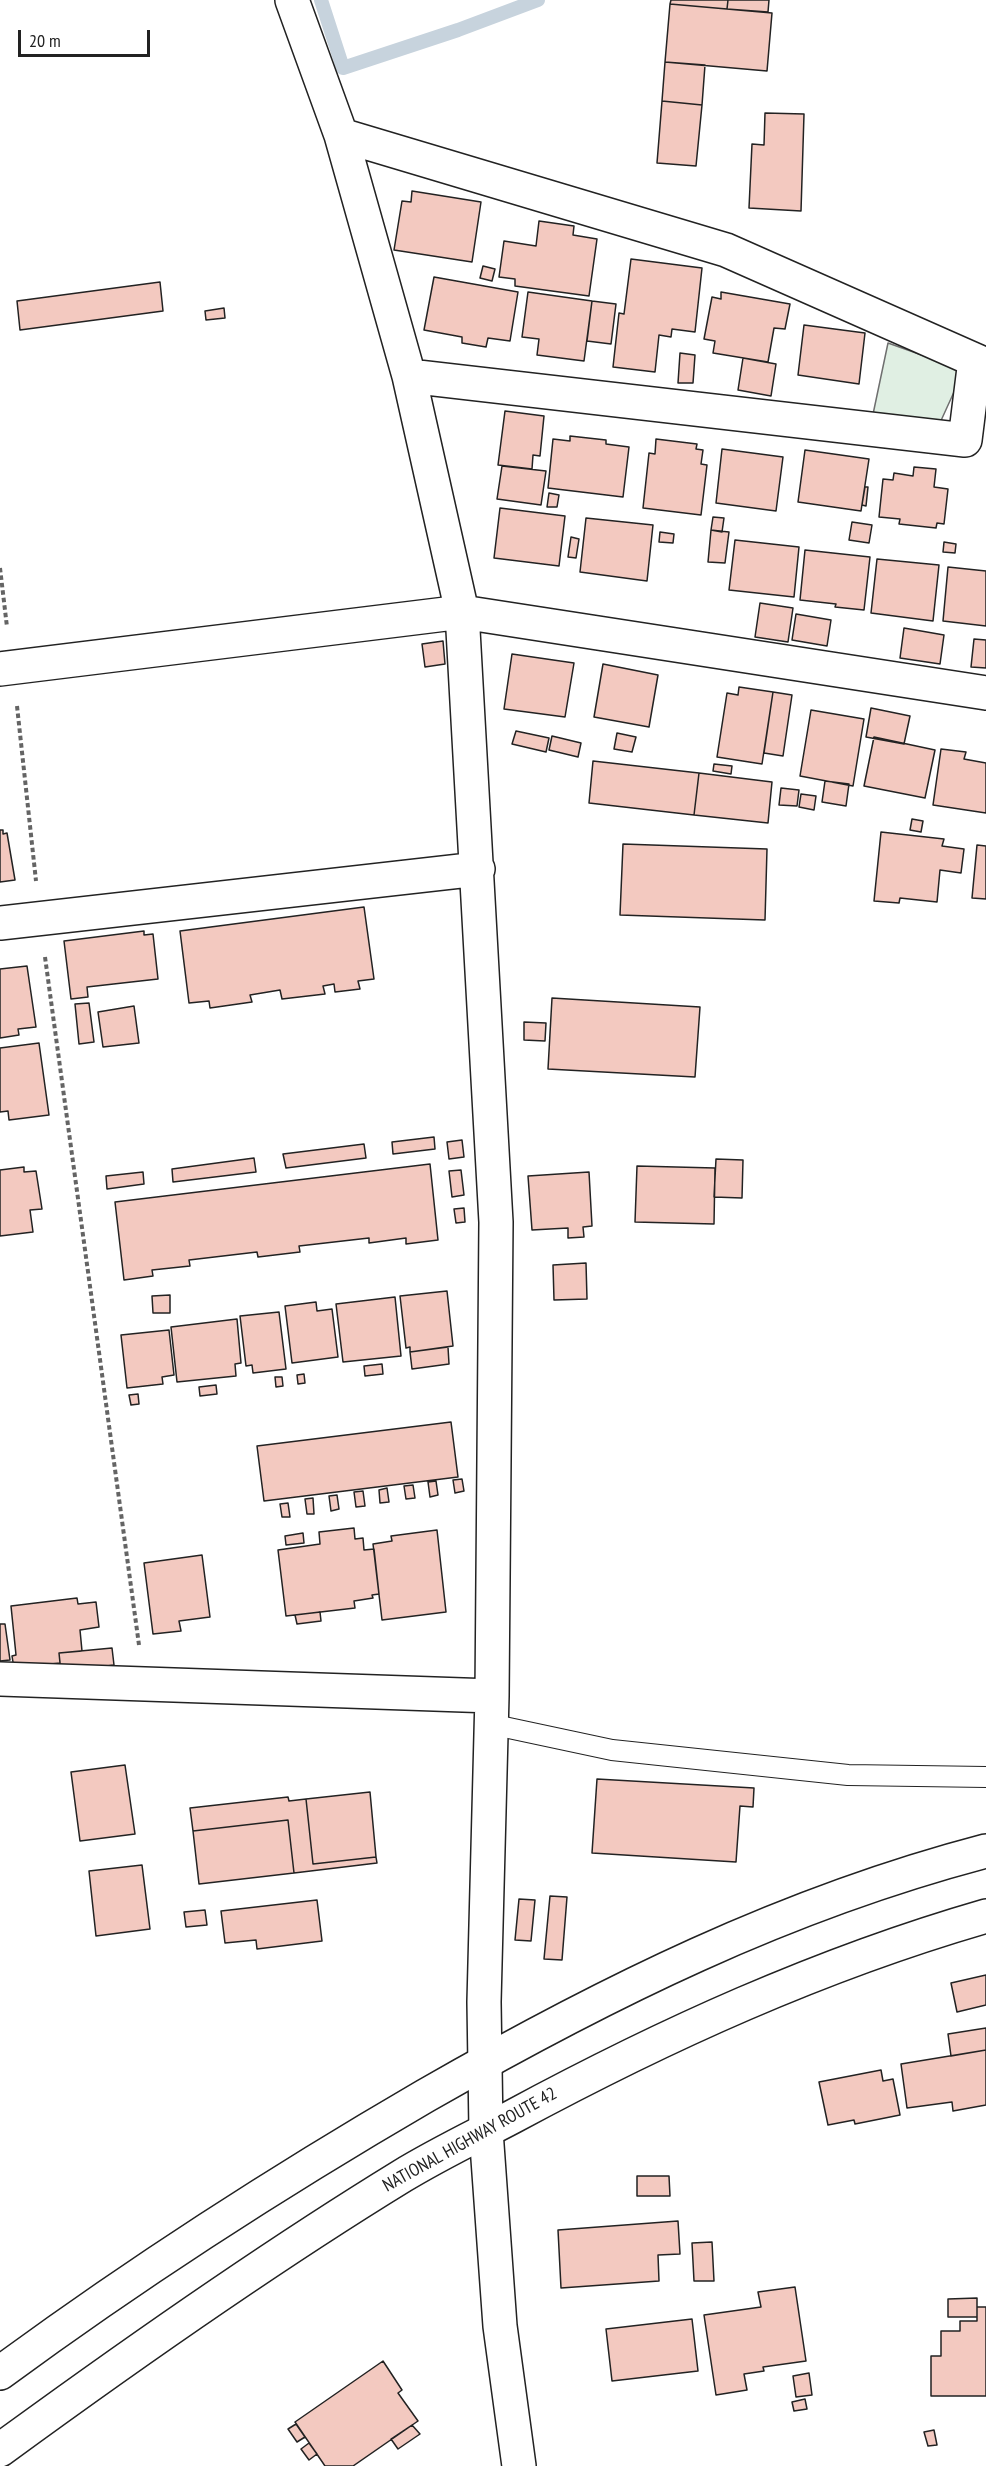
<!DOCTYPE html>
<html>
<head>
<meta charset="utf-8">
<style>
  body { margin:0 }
  #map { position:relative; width:986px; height:2466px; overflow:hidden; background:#fff; font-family:"PT Sans Narrow",sans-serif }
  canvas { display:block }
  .scale { position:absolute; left:18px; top:30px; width:132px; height:27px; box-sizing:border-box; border:3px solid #222; border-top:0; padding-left:8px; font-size:18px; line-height:21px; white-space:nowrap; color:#222; -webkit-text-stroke:4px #fff; paint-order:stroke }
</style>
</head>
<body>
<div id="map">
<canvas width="986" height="2466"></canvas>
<div class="scale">20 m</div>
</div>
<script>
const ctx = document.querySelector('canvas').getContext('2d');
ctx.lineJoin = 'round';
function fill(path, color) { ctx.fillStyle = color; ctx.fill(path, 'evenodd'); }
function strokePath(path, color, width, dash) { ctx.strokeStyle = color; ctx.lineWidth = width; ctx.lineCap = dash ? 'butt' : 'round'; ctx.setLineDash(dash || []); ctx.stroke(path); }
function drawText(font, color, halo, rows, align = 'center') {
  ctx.font = font + ' "PT Sans Narrow",sans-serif'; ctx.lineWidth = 4.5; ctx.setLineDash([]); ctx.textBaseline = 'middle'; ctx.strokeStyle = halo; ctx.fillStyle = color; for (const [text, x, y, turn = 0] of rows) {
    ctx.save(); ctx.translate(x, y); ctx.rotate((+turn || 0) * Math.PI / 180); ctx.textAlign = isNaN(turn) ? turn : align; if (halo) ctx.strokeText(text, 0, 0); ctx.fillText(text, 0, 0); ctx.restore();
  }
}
const green = new Path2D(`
  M888 343 964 370 939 425 872 419Z`);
const stream = new Path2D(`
  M321 0 343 68 458 30 538 0`);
const building = new Path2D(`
  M671 0H728L727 9 670 4Z
  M728 0H769L768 12 727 9Z
  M670 4 772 13 767 71 665 62Z
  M665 62 705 65 702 105 662 101Z
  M662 101 702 105 696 166 657 163Z
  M765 113 804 114 801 211 749 208 752 144 764 145Z
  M412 191 481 202 472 262 394 250 402 201 411 202Z
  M539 221 574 226 573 235 597 239 589 296 515 286V279L499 277 504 241 536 246Z
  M631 259 702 268 695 332 672 329 671 337 659 335 655 372 613 367 619 313 624 314Z
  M483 266 495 269 492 281 480 278Z
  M434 277 518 292 510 341 488 338 486 347 462 343V337L424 330Z
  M160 282 163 311 20 330 17 301Z
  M528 292 592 301 584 361 537 355 539 339 522 337Z
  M721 292 790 304 785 329 774 328 768 362 713 353 715 341 704 339 712 297 721 299Z
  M592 301 616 304 611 344 587 341Z
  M224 308 225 318 206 320 205 311Z
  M804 325 865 333 859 384 798 375Z
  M680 353 695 355 693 383H678Z
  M743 358 776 364 771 396 738 390Z
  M505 411 544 416 540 456 533 455 532 469 498 465Z
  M570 436 606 440V444L629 447 623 497 548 488 553 439 570 441Z
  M656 439 697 444 696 449 703 450 701 464 707 465 701 515 643 508 649 453 655 454Z
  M722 449 783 457 776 511 716 503Z
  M805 450 869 459 861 511 798 502Z
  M502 466 546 471 541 505 497 499Z
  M914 467 936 469 934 487 948 489 944 524 937 523 936 528 899 524 900 519 879 517 883 479 893 480 894 473 913 476Z
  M865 487H868L866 506 862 505Z
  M549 493 559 495 557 507H547Z
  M500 508 565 516 559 566 494 558Z
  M713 517 724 518 722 532 711 530Z
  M586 518 653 525 647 581 580 572Z
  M852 522 872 525 869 543 849 540Z
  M711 530 729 532 725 563 708 562Z
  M660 532 674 534 673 543 659 542Z
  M571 537 579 539 576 558 568 557Z
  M735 540 799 547 794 597 729 590Z
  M944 542 956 544 955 553 943 552Z
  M805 550 870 557 864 610 835 607 836 604 800 600Z
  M877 559 939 565 933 621 871 613Z
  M948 567 986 571V626L943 621Z
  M760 603 793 608 788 642 755 637Z
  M796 614 831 620 827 646 792 640Z
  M904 628 944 635 940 664 900 658Z
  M974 639 986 640V668L971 667Z
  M443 641 445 664 425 667 422 644Z
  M512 654 574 663 565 717 504 709Z
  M603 664 658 675 649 727 594 717Z
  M739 687 773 692 762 764 717 757 727 693 738 695Z
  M773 692 792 695 783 756 764 753Z
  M871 708 910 716 904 744 866 737Z
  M811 710 864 719 853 786 800 776Z
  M516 731 549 738 546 752 512 744Z
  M617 733 636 737 632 752 614 749Z
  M552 736 581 743 578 757 549 750Z
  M874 737 935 750 925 798 864 786Z
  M941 749 966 752 964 759 986 763V813L933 805Z
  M593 761 699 773 694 815 589 803Z
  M714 764 732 766 731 774 713 771Z
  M699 773 772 782 768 823 694 815Z
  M825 781 849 784 846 806 822 802Z
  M781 788 799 790 797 806 779 805Z
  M801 794 816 796 814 810 799 807Z
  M912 819 923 821 921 832 910 830Z
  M0 830H3V834L7 833 15 880 0 882Z
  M881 832 944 839 942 846 964 849 961 873 940 870 937 902 900 898 899 903 874 901Z
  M623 844 767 849 765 920 620 915Z
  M977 845 986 846V899L972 898Z
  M364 907 374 979 358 981 360 989 335 992 334 984 323 986 325 994 282 999 280 990 250 995 252 1002 210 1008 209 1001 189 1003 180 931Z
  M144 931V935L153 934 158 979 87 987 88 997 71 999 64 941Z
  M27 966 36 1027 18 1029 19 1035 0 1038V969Z
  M552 998 700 1007 695 1077 548 1069Z
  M89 1003 94 1042 79 1044 75 1004Z
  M134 1006 139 1043 103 1047 98 1012Z
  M524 1022 546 1023 545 1041 524 1040Z
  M39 1043 49 1115 9 1120 8 1111 0 1112V1048Z
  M434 1137 435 1149 393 1154 392 1142Z
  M462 1140 464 1157 449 1159 447 1142Z
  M364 1144 366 1158 286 1168 283 1154Z
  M254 1158 256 1172 173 1182 172 1169Z
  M716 1159 743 1160 742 1198 714 1197Z
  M430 1164 438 1240 406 1244V1238L369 1243V1238L299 1246 300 1252 258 1257 257 1252 189 1260 190 1266 152 1270 153 1276 124 1280 115 1202Z
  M637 1166 715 1168 714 1224 635 1222Z
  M24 1167V1172L36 1171 42 1209 30 1210 33 1232 0 1236V1170Z
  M461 1170 464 1195 452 1197 449 1171Z
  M143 1172 144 1184 107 1189 106 1176Z
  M589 1172 592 1226 583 1227 584 1237 568 1238V1228L532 1230 528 1176Z
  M464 1208 465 1222 456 1223 454 1209Z
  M586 1263 587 1299 554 1300 553 1265Z
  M447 1291 453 1346 410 1352V1347L406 1348 400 1296Z
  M170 1295V1313H153L152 1296Z
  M395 1297 401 1356 343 1362 336 1304Z
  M316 1302 317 1311 332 1309 338 1357 292 1363 285 1306Z
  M279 1312 286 1369 253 1373 252 1365 246 1366 240 1316Z
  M237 1319 241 1363 235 1364 236 1376 177 1382 171 1327Z
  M169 1330 174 1375 162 1377 163 1384 127 1388 121 1335Z
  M448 1347 449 1364 412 1369 410 1352Z
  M382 1364 383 1374 365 1376 364 1366Z
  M304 1374 305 1383 298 1384 297 1375Z
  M275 1377H282L283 1386 276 1387Z
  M216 1385 217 1394 200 1396 199 1387Z
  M138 1394 139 1404 131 1405 129 1395Z
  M451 1422 458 1477 264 1501 257 1446Z
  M462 1479 464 1491 455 1493 453 1480Z
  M436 1481 438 1495 430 1497 428 1482Z
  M413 1485 415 1498 406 1499 404 1486Z
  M387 1488 389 1502 380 1503 379 1490Z
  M363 1491 365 1506 356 1507 354 1492Z
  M337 1495 339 1509 331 1511 329 1496Z
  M313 1498 314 1514H307L305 1499Z
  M288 1503 290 1517H282L280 1504Z
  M354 1528 355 1539 363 1538 364 1550 374 1549 379 1594 372 1595 373 1598 354 1601 355 1608 286 1616 278 1550 320 1544 319 1532Z
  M437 1530 446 1612 382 1620 373 1544 392 1541 391 1536Z
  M303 1533 304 1543 286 1545 285 1536Z
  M202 1555 210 1617 179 1621 181 1631 153 1634 144 1563Z
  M77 1598 78 1604 96 1602 99 1627 80 1630 82 1651 59 1653 60 1663 14 1668 12 1656 16 1655 11 1606Z
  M320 1612 321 1621 297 1624 295 1615Z
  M0 1624H5L10 1660 0 1661Z
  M112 1648 114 1665 61 1672 59 1653Z
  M125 1765 135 1834 80 1841 71 1772Z
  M597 1779 754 1788 753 1807 740 1806 736 1862 592 1853Z
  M370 1792 376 1857 313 1864 306 1799Z
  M288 1797 289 1801 306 1799 313 1864 376 1857 377 1863 294 1873 288 1820 193 1831 190 1808Z
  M288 1820 294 1873 199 1884 193 1831Z
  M142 1865 150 1929 96 1936 89 1871Z
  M550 1896 567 1897 562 1960 544 1959Z
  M519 1899 535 1900 531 1941 515 1940Z
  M317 1900 322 1941 257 1949 256 1940 225 1943 221 1911Z
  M205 1910 207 1925 186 1927 184 1912Z
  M986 1975V2005L957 2012 951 1983Z
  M986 2028V2050L951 2056 948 2034Z
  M986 2050V2105L953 2111 952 2102 907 2108 901 2064Z
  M881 2070 883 2081 893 2079 900 2115 855 2124 854 2120 828 2125 819 2082Z
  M637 2176H669L670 2196H637Z
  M678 2221 680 2254 658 2255 659 2281 561 2288 558 2230Z
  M712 2242 714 2281H694L692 2243Z
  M795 2287 806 2361 763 2367 764 2371 744 2374 747 2390 716 2395 704 2315 761 2307 758 2292Z
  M977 2298V2317H948V2299Z
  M977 2307H986V2396H931V2356H941V2331H960V2321H977Z
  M692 2319 698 2371 612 2381 606 2329Z
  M383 2361 402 2390 398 2393 418 2421 353 2466H325L295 2422Z
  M809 2373 812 2395 796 2397 793 2376Z
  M805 2399 807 2409 794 2411 792 2402Z
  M296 2424 305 2437 297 2442 288 2429Z
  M412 2425 420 2434 398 2449 391 2439Z
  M934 2430 937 2445 928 2446 924 2432Z
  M309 2443 317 2454 309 2460 301 2449Z`);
const path = new Path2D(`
  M0 568 7 627
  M17 706 36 881
  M45 957 139 1645`);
const lane = new Path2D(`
  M490 1724 612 1750 848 1775 986 1777`);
const street = new Path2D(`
  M292 0 341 135 409 376 462 612 496 1222 492 1696 484 2002 486 2131 500 2326 519 2466
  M341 135 726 250 986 365
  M409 376 965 440 975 360
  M0 669 462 612 986 693
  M0 923 478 869
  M0 1679 492 1696`);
const highway = new Path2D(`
  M0 2373C136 2273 279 2181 425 2096 605 1993 784 1904 986 1851
  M0 2450C130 2355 265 2260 402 2176 438 2154 476 2136 512 2117 664 2035 820 1964 986 1916`);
const streetNames = [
  ["NATIONAL HIGHWAY ROUTE 42",470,2140,-29]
];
fill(green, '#e0efe3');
strokePath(green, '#6f6f6f', 1.5);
strokePath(stream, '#c7d3dd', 14);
fill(building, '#f3c9c0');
strokePath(building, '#222', 1.5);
strokePath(lane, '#222', 22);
strokePath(street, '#222', 36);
strokePath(highway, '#222', 36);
strokePath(path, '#646464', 4, [4.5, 3]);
strokePath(lane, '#fff', 20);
strokePath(street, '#fff', 33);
strokePath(highway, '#fff', 33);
drawText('18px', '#222', '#fff', streetNames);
</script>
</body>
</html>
